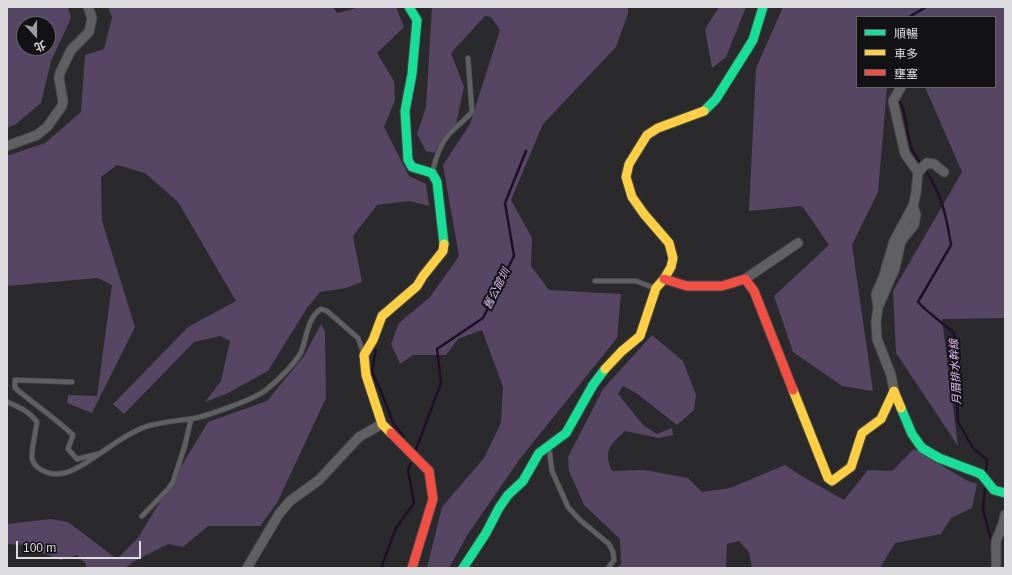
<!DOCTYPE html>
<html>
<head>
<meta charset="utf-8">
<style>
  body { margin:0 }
  #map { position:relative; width:1012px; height:575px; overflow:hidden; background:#2a292b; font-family:Arial,"Noto Sans TC",sans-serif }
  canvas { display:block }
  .frame { position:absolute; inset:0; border:8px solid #dddcdf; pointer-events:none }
  .legend { position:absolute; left:856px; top:16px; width:140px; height:72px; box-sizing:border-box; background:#121113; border:1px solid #636265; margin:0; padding:5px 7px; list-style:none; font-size:12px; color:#dddcdf }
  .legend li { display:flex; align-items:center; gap:8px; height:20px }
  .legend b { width:20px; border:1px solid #636265 }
  .north { position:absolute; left:16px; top:16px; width:40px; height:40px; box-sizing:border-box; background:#121113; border:1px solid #636265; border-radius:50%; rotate:159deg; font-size:11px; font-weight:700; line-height:16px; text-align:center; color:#dddcdf }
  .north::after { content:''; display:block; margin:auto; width:14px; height:18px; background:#9e9da0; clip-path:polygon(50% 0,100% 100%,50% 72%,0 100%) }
  .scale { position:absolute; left:16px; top:541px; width:125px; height:18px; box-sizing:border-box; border:2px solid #dddcdf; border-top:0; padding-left:5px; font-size:12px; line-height:14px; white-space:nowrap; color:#dddcdf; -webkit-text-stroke:3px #121113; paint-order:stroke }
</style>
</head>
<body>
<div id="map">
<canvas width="1012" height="575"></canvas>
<div class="frame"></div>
<ul class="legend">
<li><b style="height:5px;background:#16e098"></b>順暢</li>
<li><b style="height:5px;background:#ffcf43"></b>車多</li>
<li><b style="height:5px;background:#f24e42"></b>壅塞</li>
</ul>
<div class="north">北</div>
<div class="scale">100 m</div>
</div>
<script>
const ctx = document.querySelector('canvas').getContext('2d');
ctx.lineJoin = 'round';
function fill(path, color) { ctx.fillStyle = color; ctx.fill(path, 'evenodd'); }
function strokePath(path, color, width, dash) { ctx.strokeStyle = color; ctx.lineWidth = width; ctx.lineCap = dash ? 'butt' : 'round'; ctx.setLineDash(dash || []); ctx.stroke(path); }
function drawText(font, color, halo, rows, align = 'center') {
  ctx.font = font + ' Arial,"Noto Sans TC",sans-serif'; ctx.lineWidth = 4; ctx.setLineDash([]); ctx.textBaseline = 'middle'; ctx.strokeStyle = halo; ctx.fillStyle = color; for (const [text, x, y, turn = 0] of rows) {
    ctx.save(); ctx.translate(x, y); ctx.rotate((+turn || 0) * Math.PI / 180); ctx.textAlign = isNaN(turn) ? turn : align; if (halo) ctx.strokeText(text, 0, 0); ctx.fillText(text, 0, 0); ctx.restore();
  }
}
const forest = new Path2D(`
  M7 7H68L71 18 51 61 41 103 16 124 7 128ZM24 24H48V48H24Z
  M108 7H333L337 13 360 7H396L404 27 377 53 394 81 395 100 384 127 409 176 426 184 429 206 409 201 377 205 353 236 362 282 346 288 320 292 307 308 268 371 226 394 205 402 221 381 230 341 220 336 194 342 124 414 113 404 188 327 236 301 178 202 145 173 117 165 101 177 102 221 135 327 92 413 67 403 68 395 97 396 112 285 98 278 7 286V156L45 143 81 112 85 55 104 49 112 17Z
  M432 7H628V13L616 47 543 124 511 200 532 238 531 266 549 290 621 294 617 338 519 460 468 534 449 568H427L442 507 484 458 501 423 503 387 482 330 458 339 446 355H413L400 364 391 344 399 323 430 297 459 256 443 165 470 124 500 30 491 17 485 16 451 53 464 87 456 124 434 153 426 151 417 134 426 107Z
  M719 7H746L726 57 712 68 705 29Z
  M783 7H1005V318L942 319 958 446 896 353 893 291 962 172 925 87H995V17H857V87H887L878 192 852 245 873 391 842 386 793 352 774 296 829 245 802 206 749 211 756 68Z
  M321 324 325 331 326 398 277 503 260 526H208L183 547 168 544 131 563 126 568H86V564L77 555 61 560 22 545 7 544V524L51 519 68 522 117 559 138 538 208 422 267 401 304 356Z
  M652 335 683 361 696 395 694 410 677 425 636 393 623 386 618 394 643 425 657 434 672 428 673 435 659 438 625 431C610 445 603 451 612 471L645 470 688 478 702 492 730 488 785 465 800 475 844 500 868 470 892 471 914 449 966 480 977 484 972 508 951 518 941 534 895 543 880 568H752L749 552 739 541 727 544 726 568H617L621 564 620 539 584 505 569 471 568 457 603 389Z`);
const stream = new Path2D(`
  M909 17 926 7
  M900 102 903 108 911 148 919 161
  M927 173C942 195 947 219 951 245L918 302C929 314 942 322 954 333L958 422 973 448 987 460 986 471
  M376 350 372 371 385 401 393 423 404 437
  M415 452 441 383 437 349 483 318 514 256 505 203 526 151
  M985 489 983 510 992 543
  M381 568 396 528 414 503 408 470 411 463
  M991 568 992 552`);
const lane = new Path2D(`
  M432 173C436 158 440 143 451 132 458 125 465 120 472 112L468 58
  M595 281H636L654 288
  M72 382 15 380V388C34 404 55 418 73 435L68 449 77 459 98 454
  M7 402C19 407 29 411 37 422 36 429 31 452 32 458 33 465 40 470 46 472 62 479 80 467 93 458 110 447 129 432 148 426 162 422 176 421 190 419 205 417 255 399 266 390 276 382 296 363 301 352 307 338 307 318 321 309L327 311 358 338 363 352
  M549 448 552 471 568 507 580 520 609 544 613 552 614 560 608 568
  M142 516 169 488 173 482 185 445 191 419`);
const street = new Path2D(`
  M7 146 37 135 47 127 62 106 63 101 59 78 60 73 71 50 89 32 92 18 88 7
  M918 172 927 163 934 164 944 172
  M745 279 798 243
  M878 307 876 294 883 278 894 241 913 206
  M894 391 891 375 877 339 876 322 878 307 895 268 901 241 914 225 916 215 913 206 916 193 918 172 905 154 893 101 901 87
  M247 568 279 514 290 501 319 480 359 437 382 424
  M996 568V541L1003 524 1005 515`);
const fast = new Path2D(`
  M409 7 417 20 412 74 405 111 408 160 412 167 432 173 437 182 444 244
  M704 111 716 99 753 40 763 7
  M901 408 912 434 922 448 939 458 981 474 994 490 1005 493
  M463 568 486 533 499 508 508 495 523 481 539 453 566 433 593 385 605 369`);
const slow = new Path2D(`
  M605 369 622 351 640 336 656 288 664 279 671 267 673 258 669 243 644 214 632 197 626 177 629 164 647 135 658 128 704 111
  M793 390 828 478 832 481 851 467 862 433 881 419 894 391 901 408
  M391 433 382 424 366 375 364 355 373 340 382 316 417 286 423 276 443 251 444 244`);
const jam = new Path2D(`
  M664 279 687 286H722L745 279 754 291 793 390
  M391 433 429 471 433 499 412 568`);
const waterNames = [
  ["舊公館圳",497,289,-63],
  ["月眉排水幹線",956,372,-93]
];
fill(forest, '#564663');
strokePath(stream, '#1f102a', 2.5);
strokePath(lane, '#474648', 6);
strokePath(street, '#474648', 11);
strokePath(fast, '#474648', 11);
strokePath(slow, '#474648', 11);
strokePath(jam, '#474648', 11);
strokePath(lane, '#605f61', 4.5);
strokePath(street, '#605f61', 9);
strokePath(fast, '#16e098', 9);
strokePath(slow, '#ffcf43', 9);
strokePath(jam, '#f24e42', 9);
drawText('italic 11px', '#ddbcf7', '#121113', waterNames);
</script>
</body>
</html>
